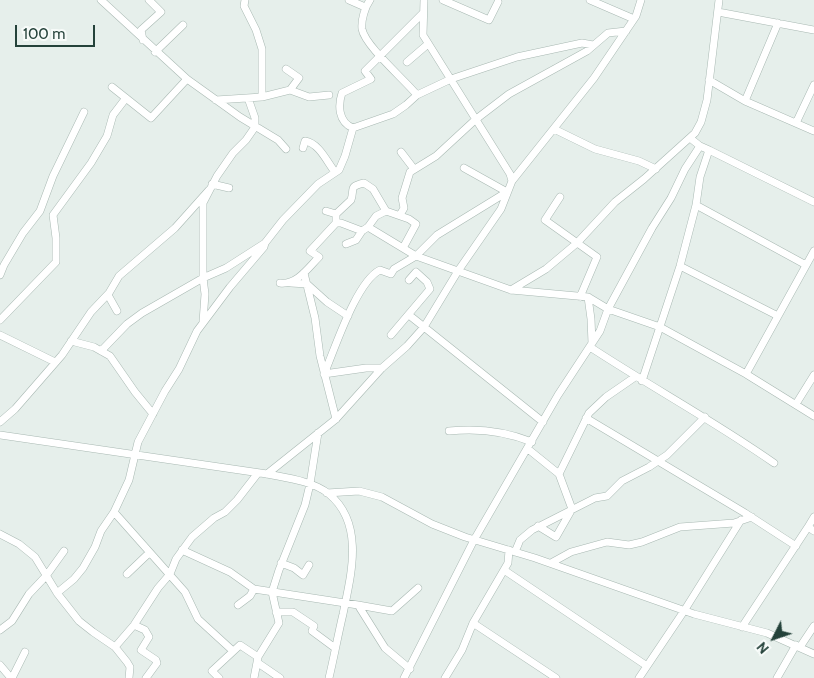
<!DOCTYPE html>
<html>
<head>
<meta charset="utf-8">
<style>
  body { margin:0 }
  #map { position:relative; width:814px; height:678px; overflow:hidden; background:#e6efeb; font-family:Cabin,sans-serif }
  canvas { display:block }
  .north { position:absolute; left:749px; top:613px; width:50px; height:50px; -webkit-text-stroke:4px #f7fbf9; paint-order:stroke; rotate:229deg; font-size:14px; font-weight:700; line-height:20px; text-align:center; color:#24423a }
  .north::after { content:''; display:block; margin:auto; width:18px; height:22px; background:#24423a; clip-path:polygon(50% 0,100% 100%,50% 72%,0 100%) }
  .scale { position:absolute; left:15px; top:25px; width:80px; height:22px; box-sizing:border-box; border:2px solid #24423a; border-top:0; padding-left:6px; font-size:15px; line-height:18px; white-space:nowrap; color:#24423a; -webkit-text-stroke:4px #f7fbf9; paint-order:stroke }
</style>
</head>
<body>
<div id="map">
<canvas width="814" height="678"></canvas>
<div class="north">N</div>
<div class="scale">100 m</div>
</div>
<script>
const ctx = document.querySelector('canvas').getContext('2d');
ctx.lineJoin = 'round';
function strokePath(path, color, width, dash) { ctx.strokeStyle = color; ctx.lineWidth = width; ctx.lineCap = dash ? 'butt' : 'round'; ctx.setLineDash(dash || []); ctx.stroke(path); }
const minor = new Path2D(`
  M101 0 187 79 240 117 278 140 286 149
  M245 0 244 6 256 30 262 49V97
  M349 0 365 7
  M370 0C365 7 361 20 362 29 365 46 405 80 417 95
  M424 0 423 35 510 174 512 181
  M443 0 489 20 498 2
  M590 0 634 19
  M718 12 814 30
  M423 13 365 71 371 79 342 93C338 105 338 122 353 128L393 114 406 105 417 95 451 79 517 57 582 43 593 45
  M143 40 141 30 161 12 149 0
  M155 52 183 25
  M407 62 428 44
  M286 69 299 78 290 90
  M709 80 745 101 814 131
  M112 87 151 118 187 79
  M216 100 262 97 290 90 309 97 329 95
  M745 101 778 23
  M796 123 814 85
  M554 129 595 149 639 161 656 169
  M303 148 305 141C319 143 327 162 335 172
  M709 150 814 202
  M401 152 414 169
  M212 184 229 188
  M560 197 545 220 597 257 580 297
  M696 205 806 265
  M326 211 336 214
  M400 215 404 208 402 198 410 172 436 156 475 120 509 94 587 51 608 33 626 31
  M336 223H341L362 231 368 227 376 216 386 211
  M368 227 416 256 511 290 588 297 608 309 660 327 746 374 814 251
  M346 244 356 240 362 231
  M680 266 778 316
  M304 273 315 318 320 356 336 419
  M0 275 4 265 23 233 40 211 53 176 84 112
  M280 283C297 285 308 268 319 257L310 251 336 223V214L351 200C355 188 348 187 364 183L373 189 386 211 409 219 416 224 403 248
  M291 283 307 284 327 302 348 316
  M511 290 546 269 577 243 615 202 644 179 695 133 701 122 707 100 719 0
  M108 295 117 311
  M588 297 591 319 592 343
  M409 315 543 422
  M0 320 56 262V238L53 215 91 163 107 136 113 115 126 98
  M203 322 205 294 203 278V203L217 176 233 153 246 140 255 127V118L248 98
  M0 335 55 362
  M391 335 430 289 427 282 416 272 409 280
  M71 341 94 347 110 356 135 392 153 414
  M590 347C651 387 714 421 774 463
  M101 351 127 324 142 313 203 278 226 268 265 243 283 220 318 184 339 170 345 156 353 128
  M324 374C335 349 356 282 380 270L391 274 394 269 416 256 437 235 507 192 464 168
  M324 374 366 368H382
  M746 374 814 416
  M642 381 680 266 696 205 700 177 709 150 700 146
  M796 404 814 375
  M586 418 745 513 796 546
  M0 422 15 409 62 355 91 312 109 293 119 276 175 228 209 190
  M449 431C477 428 505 431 532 442
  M0 435 267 474C287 478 313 481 329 494 365 524 351 575 343 614 338 635 334 657 329 678
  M528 449 559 474
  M267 474 336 419 382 368 407 346 424 327 458 271 501 209 512 181 594 78 636 16 641 0
  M327 493 359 491 382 497 432 524 465 537 535 558 694 614 767 633 814 654
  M114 512 185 592 198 619 233 651
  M538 526 556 537 572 509 559 474 589 413 606 397 635 377
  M808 527 814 517
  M0 534 19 544 35 557 57 593 79 621 93 632 115 647 127 662 130 667 129 678
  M182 550 230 572 254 589 358 605 385 648 410 669
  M515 552 520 540 532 530 595 498 607 496 622 481 649 467 667 455 705 417
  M281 563 294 568 303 575 309 565
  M551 563 571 552 607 542 629 545 642 542 680 527 734 523 752 517
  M504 570 647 666
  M127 574 149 553
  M57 593 74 579 83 568 95 547 101 531 114 512 129 480 138 442 165 391 179 369 197 331 230 287 264 247 265 243
  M238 605 250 596 254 589
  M358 605 392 611 418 588
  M276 612H293L314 626 312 631 335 648
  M473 623 556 678
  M134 625 145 630 149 637 141 650 156 660 157 663 146 678
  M742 627 808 527 814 531
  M0 630 12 621 29 594 46 576 64 551
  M115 647 134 625 158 588 170 574 176 559 192 537 214 518 225 512 237 500 258 473
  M800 647 814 626
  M258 663 280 678
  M0 665 11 678
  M12 678 25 652
  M219 678 212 671 240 645 258 657
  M254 678 258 657 279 623 272 592 279 570 305 505 310 484 318 433
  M404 678 474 540 558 395 600 331 608 309 652 228 671 198 685 169 700 146 690 138
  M445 678 462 650 473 623 508 563 509 550
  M639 678 684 611 741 520
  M777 678 796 645`);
strokePath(minor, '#a8b8b2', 8);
strokePath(minor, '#fff', 7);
</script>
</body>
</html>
